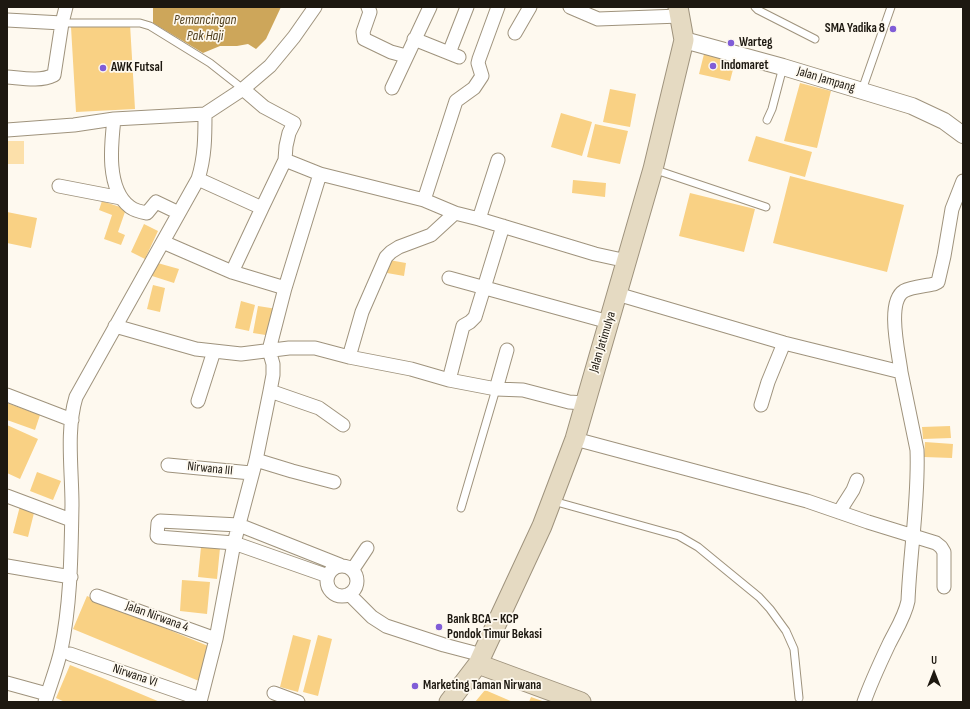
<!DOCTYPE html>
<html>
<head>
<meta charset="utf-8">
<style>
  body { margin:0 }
  #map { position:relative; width:970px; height:709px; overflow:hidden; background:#fef9ef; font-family:"Sofia Sans Condensed",sans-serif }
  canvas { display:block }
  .frame { position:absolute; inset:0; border:8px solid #1d1810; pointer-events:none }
  .north { position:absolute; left:914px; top:653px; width:40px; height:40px; -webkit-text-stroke:3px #fef9ef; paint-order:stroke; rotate:0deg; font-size:11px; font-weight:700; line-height:16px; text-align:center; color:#1d1810 }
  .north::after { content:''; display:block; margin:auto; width:14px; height:18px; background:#1d1810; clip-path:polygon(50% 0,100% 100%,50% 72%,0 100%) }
</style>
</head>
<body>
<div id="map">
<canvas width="970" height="709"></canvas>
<div class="frame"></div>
<div class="north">U</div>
</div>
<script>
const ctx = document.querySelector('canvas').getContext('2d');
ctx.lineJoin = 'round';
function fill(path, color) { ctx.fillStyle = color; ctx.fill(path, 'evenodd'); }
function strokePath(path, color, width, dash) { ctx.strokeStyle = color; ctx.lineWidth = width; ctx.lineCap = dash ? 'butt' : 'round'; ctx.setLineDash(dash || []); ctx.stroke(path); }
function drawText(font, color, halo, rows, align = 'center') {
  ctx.font = font + ' "Sofia Sans Condensed",sans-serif'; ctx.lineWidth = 3.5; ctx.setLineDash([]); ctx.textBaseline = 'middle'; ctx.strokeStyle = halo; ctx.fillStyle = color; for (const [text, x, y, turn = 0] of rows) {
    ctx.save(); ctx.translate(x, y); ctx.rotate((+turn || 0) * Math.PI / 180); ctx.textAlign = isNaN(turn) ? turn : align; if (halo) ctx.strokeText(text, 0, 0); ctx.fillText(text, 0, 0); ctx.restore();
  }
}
const green = new Path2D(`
  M7 141H24V164H7Z`);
const water = new Path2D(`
  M153 7H281L266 39 256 49 248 44 237 46H220L203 53 153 23Z`);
const building = new Path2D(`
  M130 24 135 109 76 112 71 27Z
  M704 54 735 62 730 81 699 74Z
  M800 83 831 91 817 148 784 141Z
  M610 89 636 94 630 127 603 122Z
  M561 113 592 122 582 156 551 147Z
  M595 124 628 131 620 164 587 157Z
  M756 136 812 152 805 177 748 161Z
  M790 176 904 205 887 272 773 243Z
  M573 180 606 183 605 197 572 193Z
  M690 193 755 209 744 252 679 236Z
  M102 201 126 209 118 232 125 235 121 245 104 239 112 215 99 210Z
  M7 212 37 218 31 248 7 243Z
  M144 224 158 231 145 259 131 252Z
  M389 260 406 263 404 276 387 273Z
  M154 262 179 269 174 283 149 275Z
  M153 285 165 288 160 312 147 309Z
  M241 301 255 305 249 331 235 328Z
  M258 306 277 309 272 336 253 333Z
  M7 403 40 415 35 430 7 420Z
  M7 425 38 439 20 479 7 473Z
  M950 426 951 438 923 439 922 427Z
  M925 442 953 444 952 458 924 457Z
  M37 472 61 481 53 500 30 491Z
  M20 506 35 509 28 537 13 533Z
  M201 547 220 548 217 579 198 577Z
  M182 580 210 582 207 614 180 611Z
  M87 596 213 648 199 681 73 629Z
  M293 635 311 640 298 692 280 687Z
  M318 635 332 639 318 696 303 692Z
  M70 665 105 679 160 702H65L56 698Z
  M485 690 513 702H475Z
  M531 697 545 702H529Z`);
const service = new Path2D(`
  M755 7 758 10 815 39
  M62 23H140L150 26 210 63 243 89
  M862 90 891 7
  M767 120 772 109 783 67
  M653 169 766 207
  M553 501 679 536 698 547 715 561 759 597 770 609 786 631 794 649 799 698
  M461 508 496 389`);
const minor = new Path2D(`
  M368 7 370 12 363 32 364 39 391 52 406 56
  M570 7 598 19 680 16
  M7 20 62 23
  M515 33 530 7
  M414 39 459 57
  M449 53 467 7
  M7 77C21 78 40 82 54 75L62 23 66 7
  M392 88 430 7
  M114 119C111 145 106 189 130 207 134 210 141 212 147 213L156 202 179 213
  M7 130 74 125 114 119 205 114 243 89 270 66 294 37 315 7
  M285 160 320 174 424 200 455 213 479 219 498 160
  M198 179 262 208 285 160 286 146 289 133 294 123 264 107 243 89
  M59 186 121 198
  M424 200 456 101 474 88 482 76 478 63 479 59 498 7
  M479 219 595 254 627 261
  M163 242 232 272 285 288 320 174
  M232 272 262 208
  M449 278 609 322
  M617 294 784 343 901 372 917 450C919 500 910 551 908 601 905 616 896 630 889 644 880 663 871 682 864 702
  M115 326 196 349 241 354 289 348H315L349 357 411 369 449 380 496 389 523 390 569 402 584 403
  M349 357 362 312 386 257 391 252 399 247 431 235 455 213
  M901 372C899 354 886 302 904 291 911 287 925 286 934 284L938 282 944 256 952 209 963 181
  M449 380 463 326 470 322 475 317 503 226
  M496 389 507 350
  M270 391 319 408 343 425
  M7 395 72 420
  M198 401 214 351
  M761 405 768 382 784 343
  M575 439 807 501 868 522 936 543 941 547 944 552V587
  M256 460 292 471 334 482
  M168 465 251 473
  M7 496 71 520
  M839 512 853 490 857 480
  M327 581a15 15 0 1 1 30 0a15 15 0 1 1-30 0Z
  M7 566 71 577
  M353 569 367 548
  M328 576 234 543 158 537 157 536 158 523 160 521 239 525 340 565
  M349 594 372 617 386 626 444 645 482 655
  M97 596 216 639
  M70 654 200 699
  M7 683 47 694
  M274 693 298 702
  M45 702C50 685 57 668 61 650 71 602 71 554 72 505 72 470 66 430 76 397L198 179C205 157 205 136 205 114
  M200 702 216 639 234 543 256 460 270 391 273 375V364L269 350 285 288`);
const tertiary = new Path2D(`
  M684 40 783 67 912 106 944 121 963 135`);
const secondary = new Path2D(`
  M478 664 581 702
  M449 702 478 664 482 655 542 526 575 439 653 169 684 40 678 7`);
const markers = [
  [893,29,4,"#805dd7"],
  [731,43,4,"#805dd7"],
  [713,66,4,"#805dd7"],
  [103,68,4,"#805dd7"],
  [439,627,4,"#805dd7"],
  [415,686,4,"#805dd7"]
];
const poiNames = [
  ["SMA Yadika 8",885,29,"right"],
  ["Warteg",739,43],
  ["Indomaret",721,66],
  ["AWK Futsal",111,68],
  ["Bank BCA - KCP",447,620],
  ["Pondok Timur Bekasi",447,635],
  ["Marketing Taman Nirwana",423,686]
];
const streetNames = [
  ["Jalan Jampang",826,80,17],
  ["Jalan Jatimulya",603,342,-73],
  ["Nirwana III",210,469,6],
  ["Jalan Nirwana 4",157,617,20],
  ["Nirwana VI",135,676,19]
];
const waterNames = [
  ["Pemancingan",205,20],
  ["Pak Haji",205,36]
];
fill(green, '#fce0aa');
fill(water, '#cda65a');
fill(building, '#f9d184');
strokePath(service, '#9f937d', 9);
strokePath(minor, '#9f937d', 15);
strokePath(tertiary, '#9f937d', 18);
strokePath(secondary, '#9f937d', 21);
strokePath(service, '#fff', 7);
strokePath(minor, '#fff', 13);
strokePath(tertiary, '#fff', 16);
strokePath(secondary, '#e5dac2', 19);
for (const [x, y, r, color] of markers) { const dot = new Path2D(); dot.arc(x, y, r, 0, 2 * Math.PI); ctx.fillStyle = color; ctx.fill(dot); strokePath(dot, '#fef9ef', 1.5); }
drawText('bold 13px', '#1d1810', '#fef9ef', poiNames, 'left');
drawText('13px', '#1d1810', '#fef9ef', streetNames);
drawText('italic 14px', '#4e3d1c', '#fef9ef', waterNames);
</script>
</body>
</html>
